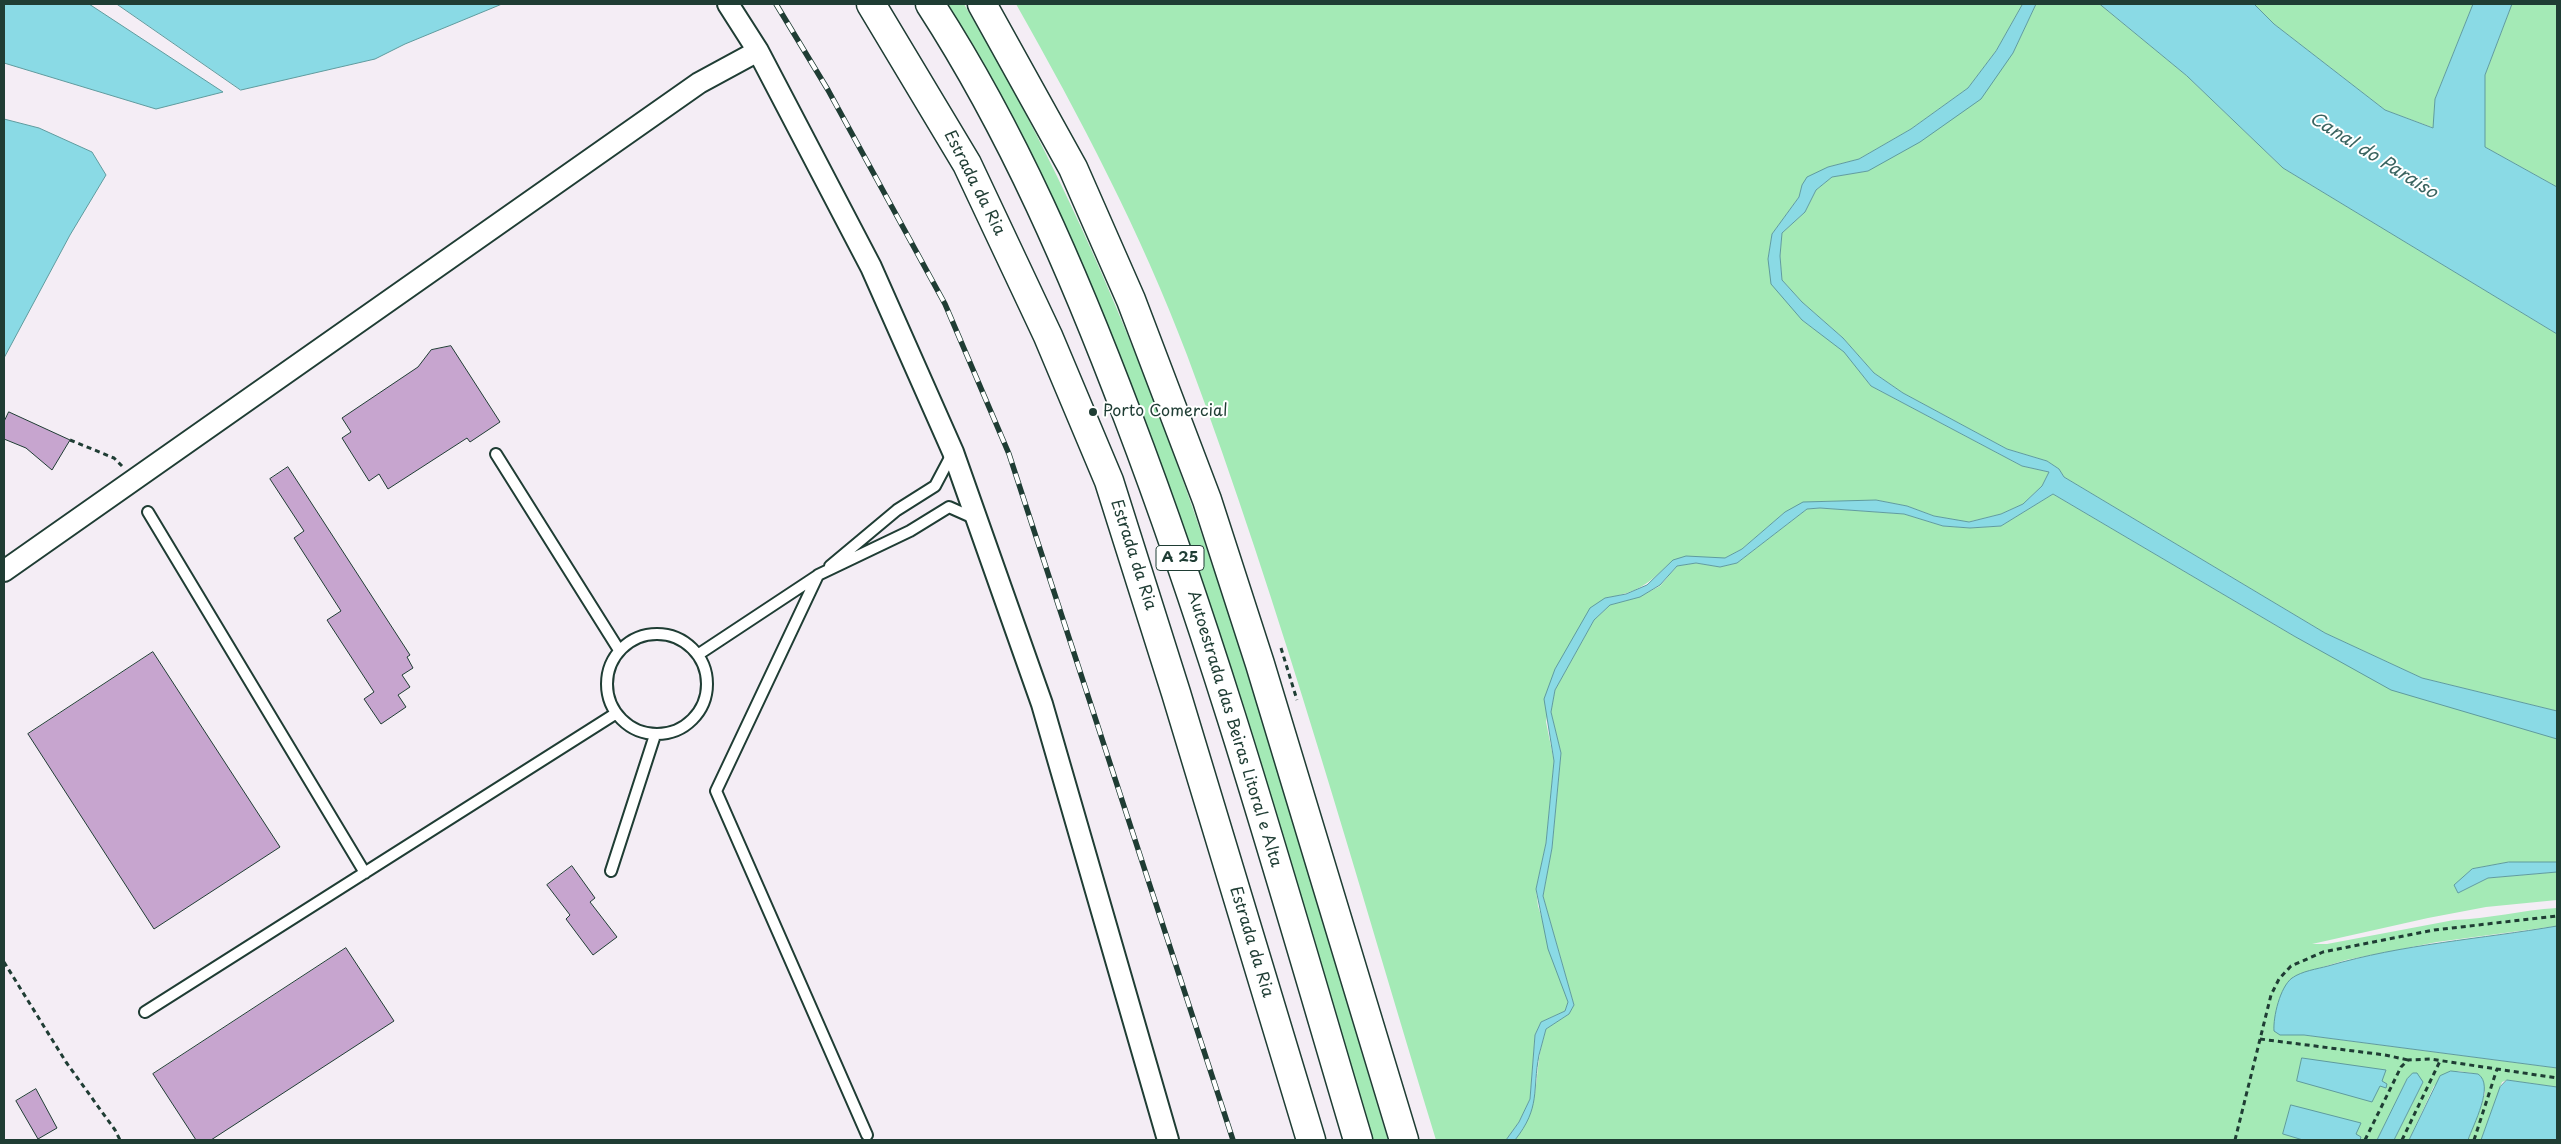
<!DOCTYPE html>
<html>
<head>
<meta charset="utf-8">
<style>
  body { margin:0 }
  #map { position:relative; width:2561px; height:1144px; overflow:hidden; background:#f4edf5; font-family:"Playpen Sans",sans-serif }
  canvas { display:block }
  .frame { position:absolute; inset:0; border:5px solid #1f3d34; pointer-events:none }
</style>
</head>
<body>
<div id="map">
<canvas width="2561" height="1144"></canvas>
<div class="frame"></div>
</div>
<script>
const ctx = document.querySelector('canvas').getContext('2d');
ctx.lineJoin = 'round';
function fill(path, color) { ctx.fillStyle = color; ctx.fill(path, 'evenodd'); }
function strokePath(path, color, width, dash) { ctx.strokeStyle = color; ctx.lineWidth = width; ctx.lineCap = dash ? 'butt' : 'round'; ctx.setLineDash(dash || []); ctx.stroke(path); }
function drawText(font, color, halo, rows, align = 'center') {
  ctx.font = font + ' "Playpen Sans",sans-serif'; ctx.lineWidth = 4; ctx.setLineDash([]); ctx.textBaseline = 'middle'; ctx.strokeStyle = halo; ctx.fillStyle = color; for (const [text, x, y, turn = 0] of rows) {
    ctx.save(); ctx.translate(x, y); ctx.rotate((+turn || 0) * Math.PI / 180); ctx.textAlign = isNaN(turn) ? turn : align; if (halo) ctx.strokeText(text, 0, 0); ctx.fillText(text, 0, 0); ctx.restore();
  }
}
const green = new Path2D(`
  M940 4H964C1120 264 1209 541 1295 830 1326 933 1357 1037 1388 1140H1369L1228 669Z
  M1016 4H2023L1996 51 1968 88 1911 129 1859 159 1828 167 1802 185 1799 197 1772 234 1768 259 1802 320 1844 351 1871 386 2022 466 2049 472 2042 486 2023 504 2001 514 1968 522 1934 516 1907 506 1876 500 1851 502 1821 501 1785 512 1742 549 1725 558 1673 560C1648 584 1640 592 1605 598L1555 669 1546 722 1554 761 1546 843 1536 889 1538 906 1568 1002 1565 1011 1541 1022 1535 1035 1530 1099 1519 1122 1506 1140H1436C1356 878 1283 612 1187 355 1141 233 1080 117 1016 4Z
  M2036 4H2100L2187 76 2283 168 2557 334V711L2422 678 2325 633 2064 477 2059 469 2047 461 2007 449 1903 393 1874 373 1843 338 1802 302 1782 280 1780 256 1782 233 1805 212 1816 190 1832 177 1868 171 2013 53Z
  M2254 4H2473L2435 99 2434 128 2385 110 2274 24Z
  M2512 4H2557V187L2485 147V75Z
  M2053 494 2294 636 2557 739V862H2509L2472 869 2455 885 2458 893 2488 878 2557 872V900L2486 907 2428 918 2312 944H2327L2454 920C2488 919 2522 910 2557 908V926L2437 942 2346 960 2300 974 2293 977 2280 1035H2304L2557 1068V1087L2507 1080 2502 1082 2481 1140H2468L2485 1093 2478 1074 2458 1071 2434 1086 2409 1140H2394L2423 1082 2407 1079 2377 1140H1515C1536 1113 1535 1091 1539 1059 1540 1049 1544 1039 1546 1029L1569 1014 1574 1005 1543 896 1552 848 1561 753 1551 712 1555 690 1594 620 1610 605 1639 597 1660 586 1677 566 1696 563 1720 567 1737 563 1807 509 1820 508 1904 514 1943 526 1970 528 2001 526Z`);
const water = new Path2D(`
  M4 4H89L223 92 156 109 4 63Z
  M117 4H502L405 44 375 59 241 90Z
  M2023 4H2036L2013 53 1981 99 1920 142 1868 171 1832 177 1816 190 1805 212 1782 233 1780 256 1782 280 1802 302 1843 338 1874 373 1903 393 2007 449 2047 461 2059 469 2064 477 2325 633 2422 678 2557 711V739L2391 690 2294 636 2053 494 2001 526 1970 528 1943 526 1904 514 1820 508 1807 509 1737 563 1720 567 1696 563 1677 566 1660 585 1640 597 1610 605 1594 620 1555 690 1551 712 1561 753 1552 848 1543 896 1574 1005 1569 1014 1546 1029C1544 1038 1541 1046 1539 1055 1532 1091 1541 1107 1515 1140H1506L1519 1122 1530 1099 1535 1035 1541 1022 1565 1011 1568 1002 1548 949 1536 889 1546 843 1554 761 1544 699 1555 669 1590 608 1605 598 1626 594 1647 585 1673 560 1686 556 1725 558 1742 549 1785 512 1803 502 1876 500 1907 506 1934 516 1969 522 2001 514 2023 504 2042 486 2049 472 2022 466 1871 386 1844 352 1802 320 1771 284 1768 259 1772 234 1799 197 1802 185 1807 177 1828 167 1859 159 1911 129 1968 88 1996 51Z
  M2100 4H2254L2274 24 2385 110 2433 128 2435 99 2473 4H2512L2485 75V147L2557 187V334L2283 168 2187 76Z
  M4 119 39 128 92 152 106 175 70 235 4 358Z
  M2509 862H2557V872L2488 878 2458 893 2454 885 2472 869Z
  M2557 926V1068L2304 1035H2280L2274 1031C2273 1017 2280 987 2292 978 2302 971 2317 969 2328 966 2403 944 2481 939 2557 926Z
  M2302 1058 2386 1070 2382 1081 2387 1084 2386 1088 2380 1086 2372 1102 2297 1081Z
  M2451 1071 2478 1074C2495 1085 2473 1125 2468 1140H2409L2440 1076Z
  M2413 1073H2417L2423 1082 2394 1140H2377L2407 1079Z
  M2507 1080 2557 1087V1140H2481L2500 1087Z
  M2291 1105 2361 1123 2356 1134 2361 1137 2360 1140H2303L2283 1134Z`);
const building = new Path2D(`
  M451 346 500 422 470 442 467 438 388 489 379 474 369 481 342 438 351 432 342 418 418 367 431 350Z
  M9 412 70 440 52 470 26 448 4 439V422Z
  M288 467 410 655 407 657 413 668 402 675 410 687 398 695 406 707 381 724 364 699 374 692 327 620 341 611 294 538 304 531 270 479Z
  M153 652 280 847 154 929 28 734Z
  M572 866 595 898 590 902 617 937 593 955 566 919 570 915 547 885Z
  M346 948 394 1021 211 1140H196L153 1074Z
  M36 1089 57 1128 38 1139 16 1101Z`);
const path = new Path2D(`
  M70 440 114 458 122 466
  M1281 648 1297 700
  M4 962 66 1062 115 1130 120 1140
  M2260 1039 2385 1055 2408 1060
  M2235 1140 2271 995 2279 979 2291 966 2323 952 2434 930 2557 916
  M2365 1140 2401 1067 2408 1060 2430 1059 2557 1078
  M2402 1140 2440 1061
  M2474 1140 2497 1069`);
const lane = new Path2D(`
  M496 454 619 650
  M148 512 365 873
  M830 566 897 510 935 486 953 452
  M607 684a50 50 0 1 1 100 0a50 50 0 1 1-100 0Z
  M699 654 817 576
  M611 871 655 735
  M145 1012 615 714
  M867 1135 716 791 818 575 910 531 949 507 976 519`);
const street = new Path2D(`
  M728 4 758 51 871 267 953 452 1042 704 1168 1140
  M4 571 699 83 758 51`);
const secondary = new Path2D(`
  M871 4 967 164 1048 336 1109 481 1176 693 1311 1140`);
const highway = new Path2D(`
  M930 4C1013 132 1074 274 1128 417 1218 653 1286 898 1358 1140
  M982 4 1073 168 1131 300 1207 500 1260 664 1404 1140`);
const rail = new Path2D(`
  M776 4 828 90 945 304 1009 454 1233 1140`);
const markers = [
  [1093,412,5,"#1f3d34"]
];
const shields = [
  [1180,558,48]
];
const shieldNames = [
  ["A 25",1180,558]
];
const streetNames = [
  ["Estrada da Ria",974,183,63],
  ["Estrada da Ria",1133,555,72],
  ["Autoestrada das Beiras Litoral e Alta",1234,729,73],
  ["Estrada da Ria",1251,942,73]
];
const poiNames = [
  ["Porto Comercial",1103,412]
];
const waterNames = [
  ["Canal do Paraíso",2373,156,32]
];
fill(green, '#a4eab6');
fill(water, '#8adae5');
strokePath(water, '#5f9b9e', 1);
fill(building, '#c7a5cf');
strokePath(building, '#1f3d34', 1);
strokePath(lane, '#1f3d34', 14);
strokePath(street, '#1f3d34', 24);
strokePath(secondary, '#1f3d34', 31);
strokePath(highway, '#1f3d34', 31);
strokePath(path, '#1f3d34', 3, [5, 4]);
strokePath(lane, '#fff', 10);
strokePath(street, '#fff', 20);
strokePath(secondary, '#fff', 28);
strokePath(highway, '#fff', 28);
strokePath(rail, '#1f3d34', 5.5);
strokePath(rail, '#fff', 4, [11]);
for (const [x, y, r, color] of markers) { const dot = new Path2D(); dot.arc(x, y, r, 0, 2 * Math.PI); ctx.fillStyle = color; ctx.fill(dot); strokePath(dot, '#fff', 2); }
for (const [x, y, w] of shields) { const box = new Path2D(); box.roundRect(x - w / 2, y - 12.5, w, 25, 4); ctx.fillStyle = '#fff'; ctx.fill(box); strokePath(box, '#1f3d34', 1); }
drawText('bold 15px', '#1f3d34', null, shieldNames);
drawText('16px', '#1f3d34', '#fff', streetNames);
drawText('16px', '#1f3d34', '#fff', poiNames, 'left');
drawText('italic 18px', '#3a6460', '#fff', waterNames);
</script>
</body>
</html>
